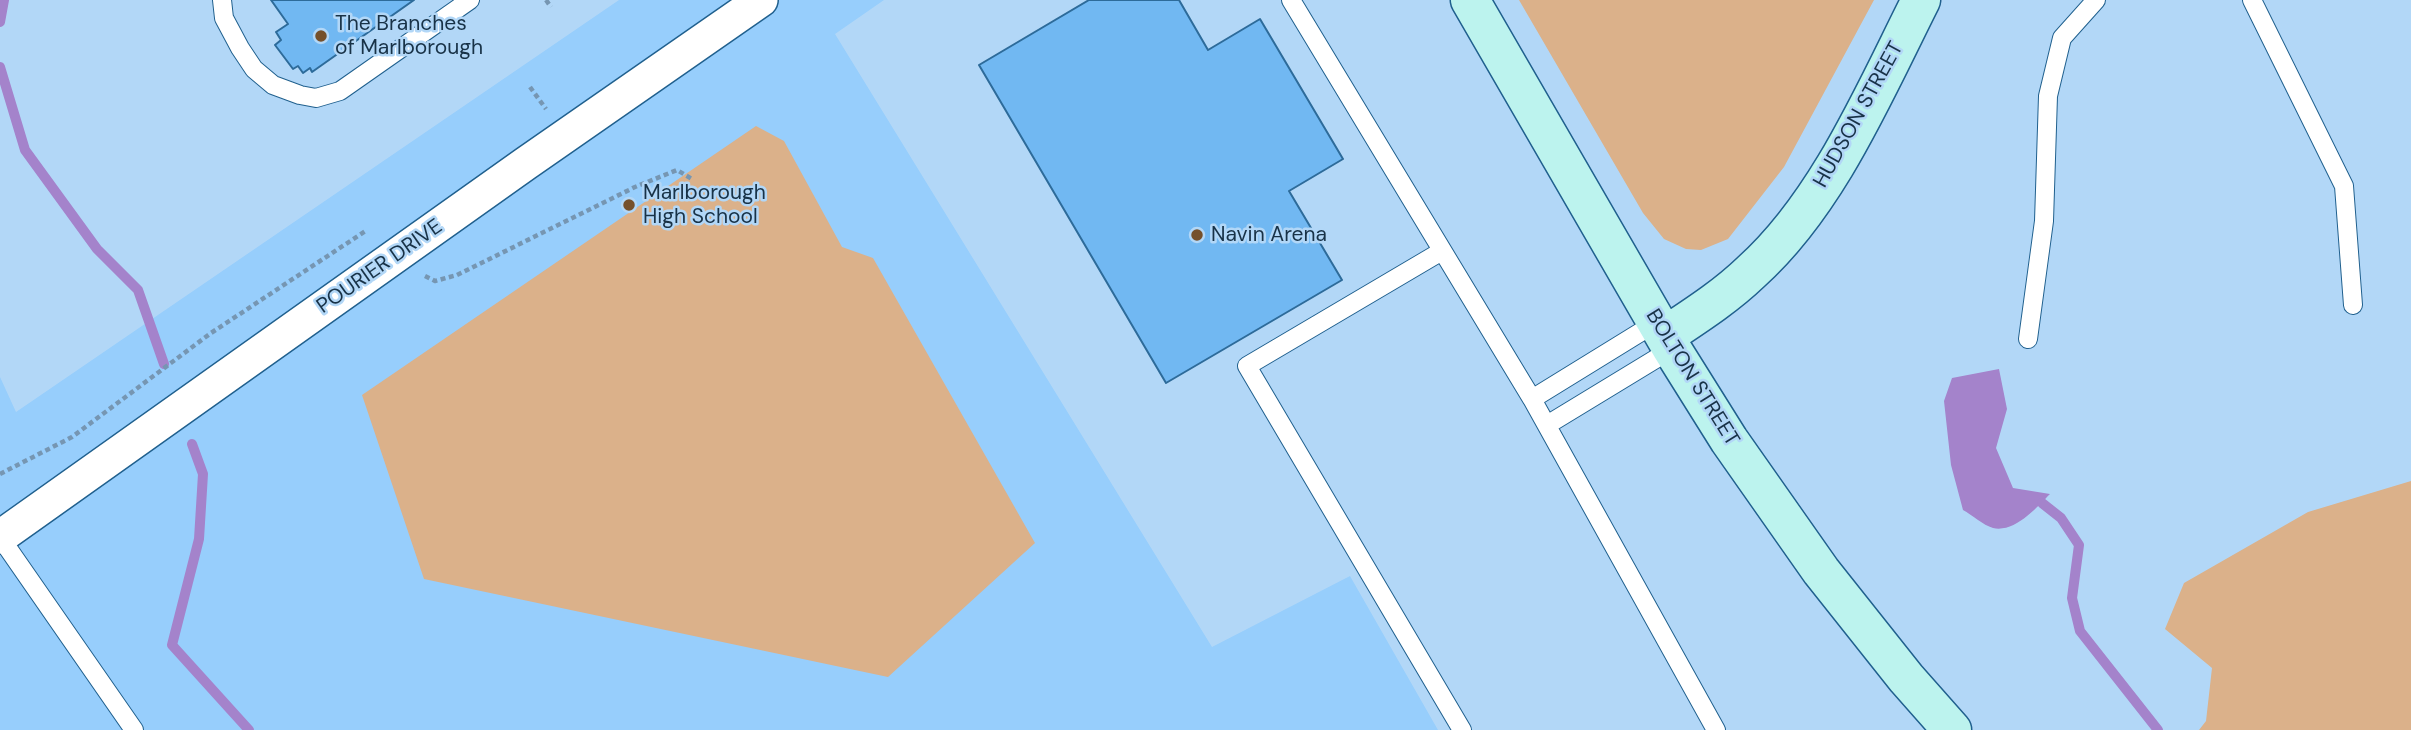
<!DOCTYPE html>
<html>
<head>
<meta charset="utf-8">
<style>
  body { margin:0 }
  canvas { display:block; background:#b2d7f7 }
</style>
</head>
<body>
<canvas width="2411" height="730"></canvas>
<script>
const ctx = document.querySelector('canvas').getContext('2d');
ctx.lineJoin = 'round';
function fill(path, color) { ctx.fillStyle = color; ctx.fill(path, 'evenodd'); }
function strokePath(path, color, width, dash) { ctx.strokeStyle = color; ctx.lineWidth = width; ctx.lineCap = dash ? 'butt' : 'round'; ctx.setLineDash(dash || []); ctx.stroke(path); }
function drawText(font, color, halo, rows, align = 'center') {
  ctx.font = font + ' "DM Sans",sans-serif'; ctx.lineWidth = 5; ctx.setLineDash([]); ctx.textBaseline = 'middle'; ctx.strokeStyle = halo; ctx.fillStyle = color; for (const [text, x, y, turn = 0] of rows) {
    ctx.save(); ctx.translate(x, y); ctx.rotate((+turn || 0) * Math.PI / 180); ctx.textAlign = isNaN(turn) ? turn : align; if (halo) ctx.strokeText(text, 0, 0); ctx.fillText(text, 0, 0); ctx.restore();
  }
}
const built = new Path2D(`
  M619 0H884L835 34 1212 647 1350 576 1438 730H0V377L16 412Z`);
const green = new Path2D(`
  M1519 0H1874L1784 167 1728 239 1701 250 1686 249 1664 239 1643 213Z
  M756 126 784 141 842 247 873 258 1035 543 888 677 424 579 362 395Z
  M2411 481V730H2199L2206 721 2212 668 2165 629 2184 583 2308 512Z`);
const water = new Path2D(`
  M1999 369 2007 409 1996 448 2013 488 2050 494C2037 507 2015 533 1993 528 1983 525 1972 515 1963 510L1951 465 1944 401 1952 378Z`);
const stream = new Path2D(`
  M0 22 4 0
  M0 67 25 150 97 249 138 290 164 364
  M192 444 203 474 199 539 172 645 249 730
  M2042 503 2061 518 2079 545 2072 598 2080 631 2158 730`);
const building = new Path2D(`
  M271 0H414L312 72 310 68 303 73 298 66 293 69 275 45 281 40 276 32 288 24Z
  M1089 0H1179L1208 50 1260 19 1343 159 1289 191 1342 280 1166 383 979 65Z`);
const path = new Path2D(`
  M546 0 551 7
  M530 87 546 109
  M425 276 435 281 457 275 635 187 677 170 692 179
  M0 474 72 437 211 333 367 230`);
const lane = new Path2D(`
  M222 0 224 18 240 48 254 69 273 85 300 95 316 98 340 91 470 0
  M1291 0 1532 399 1716 730
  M2252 0 2344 186 2353 305
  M1442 251 1247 366 1462 730
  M2028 339 2044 221 2048 96 2062 38 2096 0
  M1532 399 1657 322
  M1547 425 1672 349
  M0 537 134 730`);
const street = new Path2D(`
  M0 537 525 164 761 0`);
const secondary = new Path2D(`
  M1470 0 1672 349 1729 440 1821 571 1906 678 1952 730
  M1665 336C1695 316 1725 297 1751 272 1828 203 1875 91 1921 0`);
const markers = [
  [321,36,7,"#75502b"],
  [629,205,7,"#75502b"],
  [1197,235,7,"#75502b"]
];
const poiNames = [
  ["The Branches",335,24],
  ["of Marlborough",335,48],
  ["Marlborough",643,193],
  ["High School",643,217],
  ["Navin Arena",1211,235]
];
const streetNames = [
  ["HUDSON STREET",1859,115,-61],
  ["POURIER DRIVE",380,267,-35],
  ["BOLTON STREET",1692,378,58]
];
fill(built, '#97cefc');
fill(green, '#dbb18a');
fill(water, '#a483cb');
strokePath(stream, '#a483cb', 10);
fill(building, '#71b8f2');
strokePath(building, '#2d6b9a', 2);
strokePath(lane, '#20608e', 20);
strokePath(street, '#20608e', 36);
strokePath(secondary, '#20608e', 41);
strokePath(path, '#7696b2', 4.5, [5, 3.5]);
strokePath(lane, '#fff', 18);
strokePath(street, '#fff', 33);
strokePath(secondary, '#bcf3ee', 38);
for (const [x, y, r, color] of markers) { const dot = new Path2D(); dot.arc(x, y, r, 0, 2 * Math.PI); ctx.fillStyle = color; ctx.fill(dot); strokePath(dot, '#b2d7f7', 2.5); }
drawText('21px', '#183247', '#b2d7f7', poiNames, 'left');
drawText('21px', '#183247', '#b2d7f7', streetNames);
</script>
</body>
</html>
